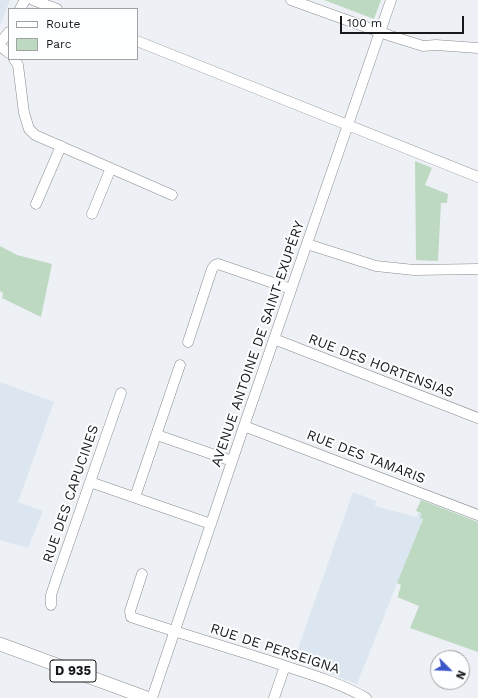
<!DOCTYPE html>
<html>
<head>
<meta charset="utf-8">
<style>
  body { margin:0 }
  #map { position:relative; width:478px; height:698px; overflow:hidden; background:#edf1f5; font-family:"Work Sans",sans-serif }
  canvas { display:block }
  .legend { position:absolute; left:8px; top:8px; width:130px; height:52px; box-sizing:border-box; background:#fdfeff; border:1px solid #a1a2a3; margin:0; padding:5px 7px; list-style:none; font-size:12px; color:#161819 }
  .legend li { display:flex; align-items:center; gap:8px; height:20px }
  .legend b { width:20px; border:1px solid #a1a2a3 }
  .north { position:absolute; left:430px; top:650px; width:40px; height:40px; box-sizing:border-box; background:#fdfeff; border:1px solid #a1a2a3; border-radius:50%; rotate:114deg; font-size:11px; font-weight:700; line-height:16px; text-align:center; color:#161819 }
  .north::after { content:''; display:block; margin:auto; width:14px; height:18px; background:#3a56c8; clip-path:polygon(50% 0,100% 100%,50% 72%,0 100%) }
  .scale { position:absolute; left:340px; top:16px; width:124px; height:18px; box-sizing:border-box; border:2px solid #161819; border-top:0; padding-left:5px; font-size:12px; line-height:14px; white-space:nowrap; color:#161819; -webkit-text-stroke:3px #fdfeff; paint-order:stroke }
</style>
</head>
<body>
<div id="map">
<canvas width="478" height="698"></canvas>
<ul class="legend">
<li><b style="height:5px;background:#fff"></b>Route</li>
<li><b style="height:11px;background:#bed9c1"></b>Parc</li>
</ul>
<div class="north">N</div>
<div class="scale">100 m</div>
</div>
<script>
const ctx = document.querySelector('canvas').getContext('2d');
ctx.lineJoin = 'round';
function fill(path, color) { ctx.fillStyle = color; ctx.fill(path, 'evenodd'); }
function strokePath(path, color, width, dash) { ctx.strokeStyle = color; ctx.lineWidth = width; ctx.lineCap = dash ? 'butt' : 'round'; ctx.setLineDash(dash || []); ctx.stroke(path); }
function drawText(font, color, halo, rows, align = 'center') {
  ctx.font = font + ' "Work Sans",sans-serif'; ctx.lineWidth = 4; ctx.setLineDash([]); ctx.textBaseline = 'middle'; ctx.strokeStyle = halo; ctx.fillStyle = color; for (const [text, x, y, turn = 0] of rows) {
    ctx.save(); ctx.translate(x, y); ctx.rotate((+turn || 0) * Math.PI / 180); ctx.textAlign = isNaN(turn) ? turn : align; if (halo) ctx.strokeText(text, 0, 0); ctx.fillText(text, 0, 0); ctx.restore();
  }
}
const built = new Path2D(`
  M0 0H10L0 25Z
  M0 382 54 402 18 502 43 511 28 548 0 540Z
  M353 492 376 501 375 506 417 517 418 512 422 513 423 518 357 684 294 660Z`);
const green = new Path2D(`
  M324 0H381L374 19Z
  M415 161 432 168 425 185 448 194 447 203H441L438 261 416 260Z
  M0 246 17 255 52 264 41 317 2 298 3 293 0 291Z
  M421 500 478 522V652L410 628 419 606 397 597 399 596 398 595 401 585 397 583 423 519 420 518 421 513 416 511Z`);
const minor = new Path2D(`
  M33 0 57 9
  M291 0 391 36 423 46 436 45 478 48
  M20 9 25 0
  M137 41 478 177
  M0 43 9 32
  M0 46 9 53
  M14 59 18 65 24 113 29 129 35 135 172 195
  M36 204 61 146
  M92 214 111 168
  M307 244 376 266 414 270 478 269
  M274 339 478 418
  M188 342 212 269 215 265 218 264 291 289
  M244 426 478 515
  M157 435 232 461
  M90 482 211 524
  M135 497 180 365
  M142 574 130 611 131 617C181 634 231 648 282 665 310 674 340 683 366 698
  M51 605V595L56 580 121 393
  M152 698 244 426 391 0
  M274 698 285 666`);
const major = new Path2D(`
  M0 644 147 698`);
const shields = [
  [73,671,46]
];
const shieldNames = [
  ["D 935",73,671]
];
const streetNames = [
  ["AVENUE ANTOINE DE SAINT-EXUPÉRY",258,344,-71],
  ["RUE DES HORTENSIAS",381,366,21],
  ["RUE DES TAMARIS",366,457,21],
  ["RUE DES CAPUCINES",71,494,-71],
  ["RUE DE PERSEIGNA",275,649,18]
];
fill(built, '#dce6f0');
fill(green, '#bed9c1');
strokePath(minor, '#888b8f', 11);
strokePath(major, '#888b8f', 14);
strokePath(minor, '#fff', 10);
strokePath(major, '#fff', 13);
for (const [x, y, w] of shields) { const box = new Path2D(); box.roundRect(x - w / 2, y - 11, w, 22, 3); ctx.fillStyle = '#fdfeff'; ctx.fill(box); strokePath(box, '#161819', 1); }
drawText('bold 13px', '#161819', null, shieldNames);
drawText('14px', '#161819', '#fdfeff', streetNames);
</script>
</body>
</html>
